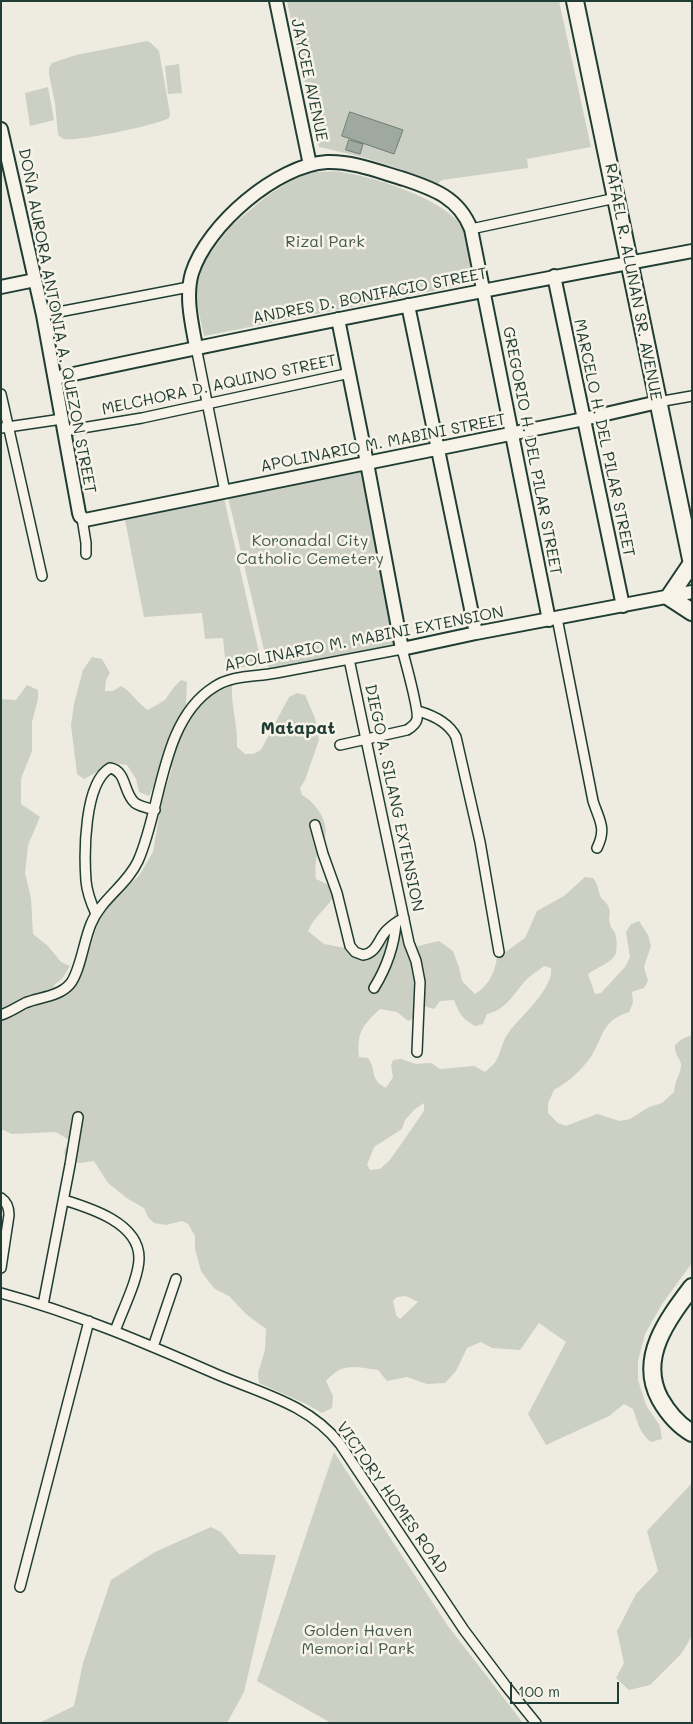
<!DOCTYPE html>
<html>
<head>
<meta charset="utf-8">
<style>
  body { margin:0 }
  #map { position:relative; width:693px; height:1724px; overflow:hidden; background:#eeece1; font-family:Mali,sans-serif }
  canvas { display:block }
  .frame { position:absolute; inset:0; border:2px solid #1f3d34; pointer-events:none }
  .scale { position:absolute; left:510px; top:1682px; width:109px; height:22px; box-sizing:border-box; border:2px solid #1f3d34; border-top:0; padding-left:6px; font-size:15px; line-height:18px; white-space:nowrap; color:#1f3d34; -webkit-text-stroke:4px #f7f3e8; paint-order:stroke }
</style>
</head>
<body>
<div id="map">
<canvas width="693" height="1724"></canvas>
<div class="frame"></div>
<div class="scale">100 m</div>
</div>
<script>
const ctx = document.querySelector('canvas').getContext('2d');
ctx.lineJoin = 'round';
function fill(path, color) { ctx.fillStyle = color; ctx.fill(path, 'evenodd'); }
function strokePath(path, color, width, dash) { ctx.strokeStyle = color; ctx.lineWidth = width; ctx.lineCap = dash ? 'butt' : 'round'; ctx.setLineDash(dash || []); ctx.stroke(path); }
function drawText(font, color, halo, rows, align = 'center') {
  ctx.font = font + ' Mali,sans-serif'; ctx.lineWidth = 5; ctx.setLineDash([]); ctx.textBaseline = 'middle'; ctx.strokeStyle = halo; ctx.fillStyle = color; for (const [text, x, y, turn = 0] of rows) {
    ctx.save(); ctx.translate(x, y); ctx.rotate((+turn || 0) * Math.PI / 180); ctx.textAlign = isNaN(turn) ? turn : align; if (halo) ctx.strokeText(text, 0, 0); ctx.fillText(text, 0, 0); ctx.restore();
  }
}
const green = new Path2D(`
  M287 1H559L591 147 527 159 528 168 442 180 436 185C400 166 358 155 319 147Z
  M147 41 151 43 159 51 170 114 169 118C158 125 76 142 64 139 61 138 60 137 58 134L55 103 49 74V68L52 63 76 55Z
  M179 64 182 93 168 94 165 66Z
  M48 87 54 120 30 126 25 93Z
  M314 172C323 172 332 171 341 172 375 177 446 199 465 230 468 236 472 273 474 283L204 336 195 294 204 261 232 225 267 196 292 180Z
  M362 472 399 646 269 671 228 497Z
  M224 498 262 666 226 668 223 638 205 639 202 613 144 617 125 520Z
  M92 657 102 659 110 673 106 680 105 691H113L121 686C132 692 137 703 148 710L165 700 174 687 181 680 187 682 186 705 194 710 216 690 228 683 232 686C231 707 238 726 237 747L245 754H253L261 750 289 697 297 693 305 695 315 718 319 740 305 780 300 788 302 795C315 802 329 821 325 837 324 841 321 844 320 847 315 857 315 868 316 879L331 886 335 894C328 908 314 916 308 931L324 944 351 949H364L384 938 402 898 414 947 439 941 453 951 459 967 462 981 475 994C489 985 494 974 497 958L525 938 537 911 564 896 585 877 593 878C600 886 597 892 602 899 605 902 608 904 609 908 611 913 608 918 610 923 610 928 614 930 615 933 617 939 617 948 616 953 612 963 596 968 588 974L595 994 601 993 625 967 630 957 626 932 631 924 639 921 648 935 651 946 644 967 648 981 644 988 632 992 633 1003 629 1012C602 1021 605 1033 592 1055 582 1070 570 1081 554 1090L548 1103V1113L558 1123 566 1126 597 1114 620 1121 630 1119 649 1107 662 1103 674 1092C674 1083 682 1071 681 1064 679 1057 674 1053 675 1045L682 1039 692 1035V1263L662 1304 645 1334 638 1361V1380L646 1405 660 1426 662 1439 651 1442C640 1434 637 1421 633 1409L624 1404 609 1416 546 1445 528 1414 566 1342 539 1323 520 1350 492 1348 481 1342 467 1348 456 1371 445 1383 427 1384 407 1377 387 1381 378 1370C355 1367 343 1362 326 1381L333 1396 332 1408 322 1413 306 1404 259 1383 258 1373 265 1350 266 1329 246 1314 229 1296 215 1289 209 1282 201 1271 195 1249V1236L188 1224 182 1221 166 1225 154 1223 148 1217 144 1208 128 1199 108 1183 94 1161 80 1163 66 1160 64 1152 69 1140 56 1132 12 1134 1 1129V699L16 700 27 685 38 690V699L32 722V751L21 779V804L40 817 28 845 25 873 31 898 33 934 48 946 61 962 70 966 62 979 53 986 68 990 81 977 101 913 112 900 139 876 153 852 161 804 172 768 166 760C156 772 156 783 149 796L139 792 136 779 127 765 114 763 84 779 77 774 71 725 74 704 83 670ZM544 966 551 968C554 988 520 1017 509 1032 502 1041 501 1052 496 1061 494 1065 489 1068 485 1072L474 1066 440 1069 431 1063 416 1064 401 1059 393 1060 391 1065 393 1077 386 1088C369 1079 377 1070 368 1058L359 1057C357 1032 362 1026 380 1009L397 1012 408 1021 417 1017 424 1006 434 1009 440 1001 454 1000C460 1015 462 1018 475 1026L483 1024 487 1014C507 1010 515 991 528 978 533 974 539 970 544 966ZM424 1103V1111L390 1160 380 1169 370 1170 367 1165 374 1147 402 1129 405 1120 415 1109ZM406 1296 418 1302 400 1319 396 1315 393 1301 397 1297Z
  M334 1452 448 1626 523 1723H331L257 1681Z
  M692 1483V1636L681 1654 650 1685 629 1690 616 1678 624 1663 617 1631 636 1594 658 1571 647 1531Z
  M211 1527 221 1532 239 1554 276 1555 244 1692 227 1723H39L74 1706 83 1663 111 1580 155 1552Z`);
const water = new Path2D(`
  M350 112 403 130 394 154 342 136Z
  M349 140 363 144 360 154 346 150Z`);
const street = new Path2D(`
  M471 229 616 198
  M43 315 189 287
  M196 347 225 492
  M1 394 42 576
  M658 402 692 396
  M1 428 62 419
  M64 431 142 418 350 373
  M82 518 86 543V554
  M557 618 593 801C599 820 607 828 597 848
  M349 659 409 943 416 961 420 982 417 1052
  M418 711C432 715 449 723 456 737L480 842 499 952
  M315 825 323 854 337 893 350 946 355 952 363 955C377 953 378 939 387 930 392 925 398 921 404 918
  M96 914C91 903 87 892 86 881 84 853 84 783 110 768 127 771 123 793 135 803 141 807 148 808 155 810
  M374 988C387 967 394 947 396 923
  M1 1015C10 1012 17 1007 25 1003 39 997 59 997 70 984 80 972 84 940 91 924 101 899 127 885 138 861 162 808 160 721 214 687 232 675 254 677 276 673 318 665 360 657 402 649 405 660 419 711 417 719 416 724 412 727 407 730L340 745
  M1 1198C7 1202 9 1208 9 1215L1 1268
  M64 1200C90 1208 139 1223 139 1258 139 1278 122 1311 115 1331
  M1 1293C75 1313 145 1343 216 1374 260 1393 309 1404 340 1444L464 1630 506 1686 536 1723
  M43 1305 70 1165 78 1117
  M153 1347 176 1279
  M20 1587 89 1321`);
const secondary = new Path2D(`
  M276 1 310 165
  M1 129 43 315 79 513 80 516 85 520 584 419 658 402
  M554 276 623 606
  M1 287 35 280
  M408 305 476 633
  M338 319 367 463 402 649 476 633 692 592
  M196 347C192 324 185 297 192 273 207 225 277 165 327 162 353 161 380 172 404 179 434 189 459 198 471 229L549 620
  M55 378C267 332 479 291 692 251`);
const highway = new Path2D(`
  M575 1 692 564
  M692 563 669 597 692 612
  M692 1287C667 1320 638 1358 660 1399 668 1413 678 1425 692 1433`);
const streetNames = [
  ["JAYCEE AVENUE",309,80,78],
  ["RAFAEL R. ALUNAN SR. AVENUE",633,282,79],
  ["ANDRES D. BONIFACIO STREET",370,296,-11],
  ["DOÑA AURORA ANTONIA A. QUEZON STREET",57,321,79],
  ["MELCHORA D. AQUINO STREET",219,385,-12],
  ["MARCELO H. DEL PILAR STREET",604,438,78],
  ["APOLINARIO M. MABINI STREET",383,443,-11],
  ["GREGORIO H. DEL PILAR STREET",532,451,79],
  ["APOLINARIO M. MABINI EXTENSION",364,639,-11],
  ["DIEGO A. SILANG EXTENSION",394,798,78],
  ["VICTORY HOMES ROAD",392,1498,55]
];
const parkNames = [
  ["Rizal Park",325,242],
  ["Koronadal City",310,541],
  ["Catholic Cemetery",310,559],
  ["Golden Haven",358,1631],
  ["Memorial Park",358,1649]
];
const neighbourhoodNames = [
  ["Matapat",298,728]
];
fill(green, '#cccfc4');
fill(water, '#9fa99f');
strokePath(water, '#6c7e74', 1);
strokePath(street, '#1f3d34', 12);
strokePath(secondary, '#1f3d34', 16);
strokePath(highway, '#1f3d34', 20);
strokePath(street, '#f7f3e8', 9);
strokePath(secondary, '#f7f3e8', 12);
strokePath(highway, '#f7f3e8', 16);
drawText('16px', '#1f3d34', '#f7f3e8', streetNames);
drawText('16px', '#425a51', '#f7f3e8', parkNames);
drawText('bold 18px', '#1f3d34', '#f7f3e8', neighbourhoodNames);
</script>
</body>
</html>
